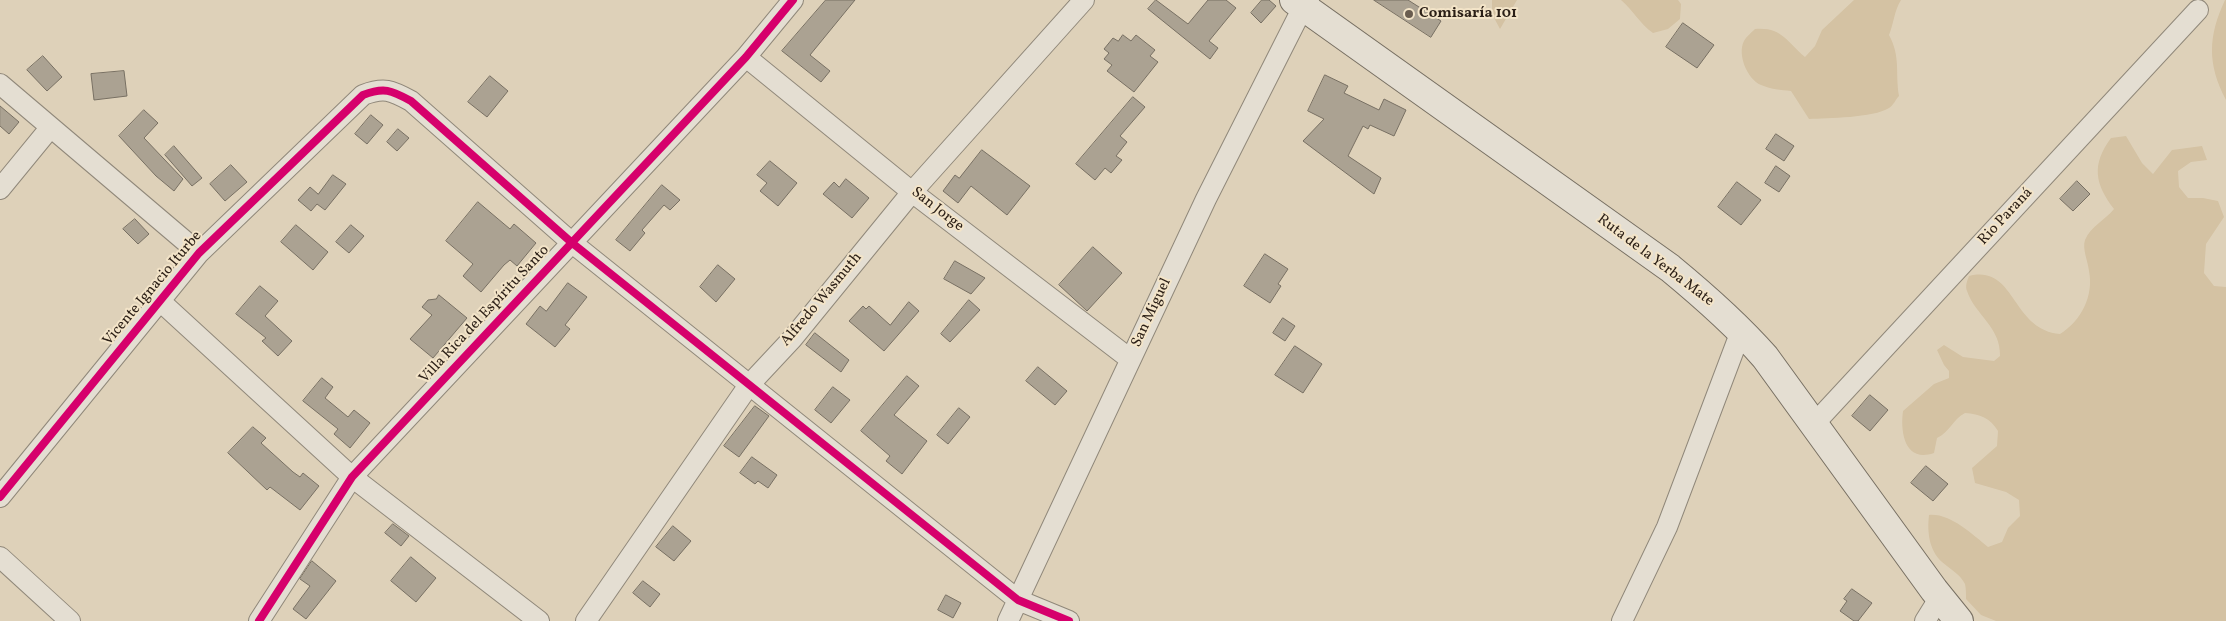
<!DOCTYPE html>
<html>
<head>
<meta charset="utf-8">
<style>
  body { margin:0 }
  canvas { display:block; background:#ded1b9 }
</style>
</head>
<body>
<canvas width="2226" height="621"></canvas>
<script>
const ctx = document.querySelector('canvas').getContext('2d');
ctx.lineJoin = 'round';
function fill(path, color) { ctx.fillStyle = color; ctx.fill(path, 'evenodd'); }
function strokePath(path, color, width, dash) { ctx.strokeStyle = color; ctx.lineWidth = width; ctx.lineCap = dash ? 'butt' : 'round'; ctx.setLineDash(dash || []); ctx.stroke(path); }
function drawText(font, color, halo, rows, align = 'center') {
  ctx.font = font + ' Vollkorn,serif'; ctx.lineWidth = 4; ctx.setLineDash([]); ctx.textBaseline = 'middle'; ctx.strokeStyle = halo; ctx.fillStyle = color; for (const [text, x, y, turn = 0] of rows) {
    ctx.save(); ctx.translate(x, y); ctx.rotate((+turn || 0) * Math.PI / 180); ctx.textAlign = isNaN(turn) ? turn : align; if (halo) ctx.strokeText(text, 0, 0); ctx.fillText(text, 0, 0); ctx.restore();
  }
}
const green = new Path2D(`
  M1492 0H1517L1500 29 1492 14Z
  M1621 0H1678L1681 4 1680 19 1668 29 1653 33C1639 23 1634 11 1621 0Z
  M1854 0H1901C1894 11 1894 23 1889 35 1901 57 1895 72 1899 96 1896 99 1893 106 1889 108 1873 118 1828 118 1809 119L1791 91C1781 90 1770 89 1761 85 1747 79 1737 54 1744 41 1746 37 1752 32 1755 29 1782 27 1786 41 1805 57L1815 46 1822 30Z
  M2225 0H2226V100C2207 64 2208 36 2225 0Z
  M2126 136 2142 163 2153 174 2172 150 2202 146 2207 160 2191 162 2178 171 2179 187 2188 198H2203L2218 201 2224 217 2206 244 2204 273 2214 286 2226 287V621H1996L1981 615 1966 599C1966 595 1966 588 1965 584 1960 574 1950 569 1942 562 1929 550 1927 532 1929 515 1950 513 1972 534 1988 547L2002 542 2008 528 2020 516 2019 500 2006 492 1975 483 1972 468 1997 446 1998 431C1990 418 1980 414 1965 413 1952 420 1950 432 1937 438L1934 453C1905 463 1900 433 1903 411L1934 384 1949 378V371L1944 365 1937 350 1944 345 1963 357 1994 361 2000 356C2001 327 1975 315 1967 291 1965 286 1967 281 1969 276 2016 264 2011 330 2060 334 2081 321 2094 296 2089 271 2088 261 2082 249 2085 240 2091 226 2105 220 2114 209 2095 184 2091 165 2111 138Z`);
const building = new Path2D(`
  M826 0H855L810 55 830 71 821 82 782 51Z
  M1156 0 1188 24 1208 0H1226L1236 8 1209 41 1218 48 1210 59 1148 9Z
  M1262 0H1269L1276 6 1261 23 1251 13Z
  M1374 0H1408L1441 21 1431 37Z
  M1683 23 1714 45 1697 68 1666 47Z
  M1123 35 1131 41 1136 35 1155 50 1150 56 1158 62 1134 92 1107 71 1112 65 1104 59 1109 53 1104 49 1113 38 1118 41Z
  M43 56 62 77 47 91 27 70Z
  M124 71 127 96 94 100 91 74Z
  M1325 75 1348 86 1344 93 1379 110 1384 99 1406 110 1394 136 1370 125 1368 129 1363 126 1348 156 1381 178 1374 194 1303 141 1324 119 1308 111Z
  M490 76 508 91 487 117 468 102Z
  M1133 97 1145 107 1120 136 1127 142 1116 156 1122 160 1111 173 1105 168 1095 180 1076 164Z
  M0 106 19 122 9 134 0 126Z
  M144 110 158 123 144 138 183 179 174 191 156 176 119 136Z
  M371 115 383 125 367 144 355 134Z
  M398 129 409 138 397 151 387 142Z
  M1776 134 1794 146 1784 161 1766 149Z
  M174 146 202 178 192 186 165 155Z
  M982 150 1030 186 1007 215 971 186 958 203 943 191 955 175 959 178Z
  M770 161 797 183 778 206 760 191 767 183 757 175Z
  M231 165 247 182 225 201 210 184Z
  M1776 166 1790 176 1779 192 1765 183Z
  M333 175 346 184 325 210 317 204 311 211 298 200 310 187 318 194Z
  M846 179 869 198 852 218 823 194 834 182 839 187Z
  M2077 181 2090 194 2073 211 2060 199Z
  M1737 182 1761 200 1741 225 1718 207Z
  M662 185 680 200 670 210 664 205 642 230 645 233 630 251 616 240Z
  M478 202 510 229 514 224 536 243 517 266 510 260 504 265 481 292 463 276 473 264 446 241Z
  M135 219 149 234 138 244 123 229Z
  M296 225 328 252 313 270 281 242Z
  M351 225 364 236 349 253 336 242Z
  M1093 247 1122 273 1087 311 1059 285Z
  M1265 254 1288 269 1278 284 1281 286 1270 303 1244 286Z
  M955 261 985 278 971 294 944 279Z
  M718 265 735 279 716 302 700 287Z
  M568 283 587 297 565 325 570 329 555 347 526 324 540 306 546 311Z
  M260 286 278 301 265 316 292 341 278 356 262 341 266 338 236 314Z
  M439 295 467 318 433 358 410 339 432 315 422 307 428 300 436 299Z
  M969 300 980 310 950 342 941 334Z
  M909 302 919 311 884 351 849 321 863 306 866 309 869 306 890 325Z
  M1283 318 1295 326 1285 341 1273 333Z
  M815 333 849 360 841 372 806 345Z
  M1295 346 1322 364 1303 393 1275 375Z
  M1038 367 1067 391 1055 405 1026 381Z
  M907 376 919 386 894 415 927 441 902 474 886 461 890 456 861 431Z
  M322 378 333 387 325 398 348 417 354 410 370 423 350 448 334 434 338 429 303 401Z
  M833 387 850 400 831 423 815 410Z
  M1870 395 1888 410 1870 431 1852 416Z
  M755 406 769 416 739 457 724 446Z
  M959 408 970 417 948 444 937 435Z
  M253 427 266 438 261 443 293 472 300 477 303 473 319 486 300 510 270 487 267 490 228 453Z
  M752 457 777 475 768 488 758 481 755 484 740 473Z
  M1926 466 1948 484 1933 501 1911 483Z
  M393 524 409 536 401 546 385 533Z
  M673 526 691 541 674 561 656 547Z
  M411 557 436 578 416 602 391 581Z
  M312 561 336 581 306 619 293 609 310 586 300 579Z
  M643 581 660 594 650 607 633 593Z
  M1852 589 1872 603 1858 621H1854L1840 611 1847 601 1844 599Z
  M946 595 961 603 953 618 938 610Z`);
const street = new Path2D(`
  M746 57 912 192 1130 359
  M0 84 199 253
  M0 189 50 128
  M160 301 352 477 539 621
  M1814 424 2198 10
  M0 497 199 253 363 95C384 87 391 90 411 101L571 242 1018 600 1069 621
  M0 557 70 621
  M259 621 352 477 746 57 793 0
  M586 621 749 385 792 339 912 192 1084 0
  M1008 621 1206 199 1303 7 1309 0
  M1622 621 1667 527 1741 331
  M1925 621 1940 597`);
const secondary = new Path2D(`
  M1294 0 1670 268C1704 296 1736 324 1765 357L1934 590 1959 621`);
const cycleway = new Path2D(`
  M0 497 199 253 363 95C384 87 391 90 411 101L571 242 1018 600 1069 621
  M259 621 352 477 746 57 793 0`);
const markers = [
  [1409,14,5,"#6a5d4f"]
];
const poiNames = [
  ["Comisaría 101",1419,14]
];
const streetNames = [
  ["San Jorge",937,210,38],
  ["Rio Paraná",2006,217,-47],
  ["Ruta de la Yerba Mate",1655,261,37],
  ["Vicente Ignacio Iturbe",153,289,-50],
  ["Alfredo Wasmuth",822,300,-50],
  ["San Miguel",1152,313,-65],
  ["Villa Rica del Espíritu Santo",485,315,-47]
];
fill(green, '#d4c2a3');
fill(building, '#aba292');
strokePath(building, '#787063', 1);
strokePath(street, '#90887a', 22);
strokePath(secondary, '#787063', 30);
strokePath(street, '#e4ded2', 20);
strokePath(secondary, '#e4ded2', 28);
strokePath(cycleway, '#d6006c', 8);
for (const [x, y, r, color] of markers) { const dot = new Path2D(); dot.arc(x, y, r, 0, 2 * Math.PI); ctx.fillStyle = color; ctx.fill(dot); strokePath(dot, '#f3e4c8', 2); }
drawText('bold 15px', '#2b1f16', '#f3e4c8', poiNames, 'left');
drawText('15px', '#2b1f16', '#f3e4c8', streetNames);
</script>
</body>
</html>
